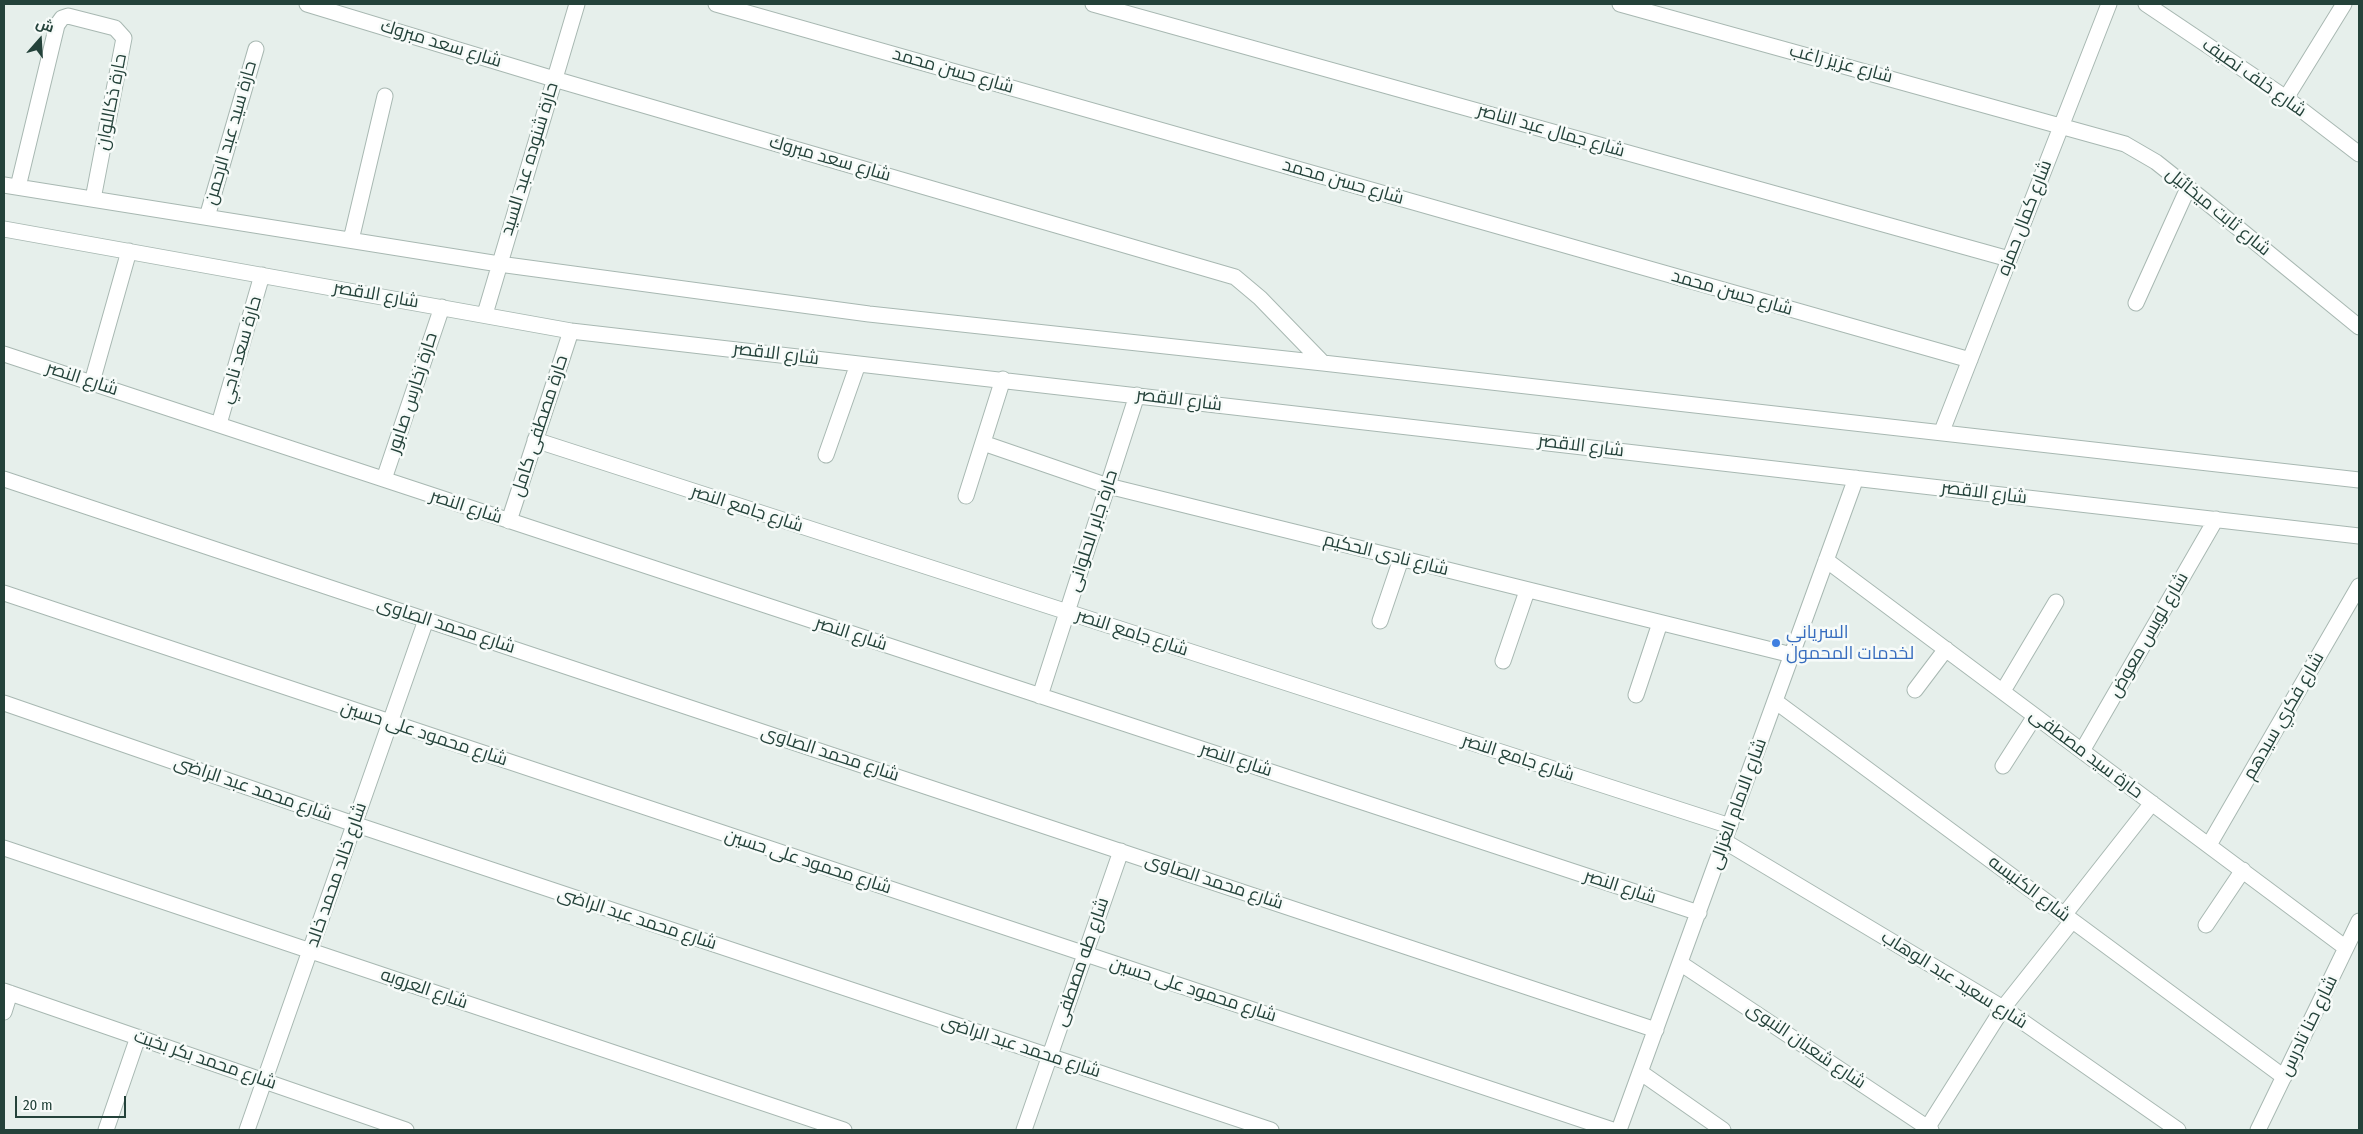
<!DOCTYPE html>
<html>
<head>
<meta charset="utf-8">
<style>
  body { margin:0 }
  #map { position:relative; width:2363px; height:1134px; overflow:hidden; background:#e6efeb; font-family:"Fira Sans Condensed",Cairo,sans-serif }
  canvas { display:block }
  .frame { position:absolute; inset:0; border:5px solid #24423a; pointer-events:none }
  .north { position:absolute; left:15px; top:15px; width:50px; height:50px; -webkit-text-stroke:4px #f7fbf9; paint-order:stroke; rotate:19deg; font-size:14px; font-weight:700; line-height:20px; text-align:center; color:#24423a }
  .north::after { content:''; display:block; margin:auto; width:18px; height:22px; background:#24423a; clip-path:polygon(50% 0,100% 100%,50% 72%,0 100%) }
  .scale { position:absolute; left:15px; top:1096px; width:111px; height:22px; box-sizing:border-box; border:2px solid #24423a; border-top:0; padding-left:6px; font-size:15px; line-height:18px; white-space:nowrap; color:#24423a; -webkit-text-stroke:4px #f7fbf9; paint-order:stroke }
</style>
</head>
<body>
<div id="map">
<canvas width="2363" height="1134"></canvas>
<div class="frame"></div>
<div class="north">ش</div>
<div class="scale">20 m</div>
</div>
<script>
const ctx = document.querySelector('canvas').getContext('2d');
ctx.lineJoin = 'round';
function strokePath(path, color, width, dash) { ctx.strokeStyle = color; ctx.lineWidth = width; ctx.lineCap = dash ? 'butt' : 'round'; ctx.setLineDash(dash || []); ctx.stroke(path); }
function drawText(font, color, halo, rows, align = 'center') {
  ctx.font = font + ' "Fira Sans Condensed",Cairo,sans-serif'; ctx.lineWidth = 5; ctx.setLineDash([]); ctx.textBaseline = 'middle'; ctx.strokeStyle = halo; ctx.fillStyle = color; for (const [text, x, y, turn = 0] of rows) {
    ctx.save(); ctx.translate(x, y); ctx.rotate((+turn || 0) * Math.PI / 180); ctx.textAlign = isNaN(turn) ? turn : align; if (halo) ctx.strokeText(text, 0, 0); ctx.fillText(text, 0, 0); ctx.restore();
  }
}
const minor = new Path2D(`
  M307 4 554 79 1235 277 1260 298 1323 363
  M716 4 1970 360
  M1093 4 2009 259
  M1620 4 2125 144 2156 162 2205 201 2359 327
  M2146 4 2286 98 2359 154
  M2286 98 2344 4
  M4 185 499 264 869 314 1323 363 2359 480
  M18 187 57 25 62 18 68 16 115 28 124 38 93 199
  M207 217 256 49
  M4 229 571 331 2359 536
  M351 240 385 96
  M2136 303 2188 188
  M485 314 577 4
  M4 354 1699 913
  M92 382 129 251
  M219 424 262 275
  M1942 431 2109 4
  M535 440 1730 826
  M983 443 1108 486 1792 655
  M826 455 858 364
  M4 479 1656 1030
  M384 479 442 307
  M966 496 1003 379
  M509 521 571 331
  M1826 560 2346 948
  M4 593 1613 1130
  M1380 621 1401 559
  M1503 661 1527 591
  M1915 690 1946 649
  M2003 691 2056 602
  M1636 695 1660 623
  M1040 696 1137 395
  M1775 701 2284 1077
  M4 703 354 824 1271 1130
  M2082 751 2216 519
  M2003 766 2035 716
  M1724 841 2003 1008 2178 1130
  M2209 845 2359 586
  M4 848 844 1130
  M2064 915 2152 803
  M2206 925 2243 870
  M1680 963 1931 1130
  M4 991 406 1130
  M4 1012 10 993
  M1640 1072 1723 1130
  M106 1130 138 1037
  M247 1130 426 620
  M1024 1130 1121 851
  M1619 1130 1856 478
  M1926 1130 2003 1008 2072 921
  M2258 1130 2359 921`);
const markers = [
  [1776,643,5,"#3f7fe0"]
];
const streetNames = [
  ["شارع سعد مبروك",441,44,17],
  ["شارع عزيز راغب",1841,64,15],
  ["شارع حسن محمد",953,71,16],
  ["شارع خلف نصيف",2254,78,35],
  ["حارة ذكاللوان",112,102,-79],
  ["شارع جمال عبد الناصر",1551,131,16],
  ["حارة سيد عبد الرحمن",231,133,-74],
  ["حارة شنوده عبد السيد",530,159,-73],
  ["شارع سعد مبروك",830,159,16],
  ["شارع حسن محمد",1343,182,16],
  ["شارع ثابت ميخائيل",2218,212,39],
  ["شارع كمال حمزه",2025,218,-69],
  ["شارع حسن محمد",1732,293,16],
  ["شارع الاقصر",376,295,10],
  ["حارة سعد ناجي",241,350,-74],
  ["شارع الاقصر",776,354,7],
  ["شارع النصر",82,379,18],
  ["حارة زخارس صابور",413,393,-72],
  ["شارع الاقصر",1179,400,7],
  ["حارة مصطفى كامل",540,426,-72],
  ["شارع الاقصر",1581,446,7],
  ["شارع الاقصر",1984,493,7],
  ["شارع النصر",466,507,18],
  ["شارع جامع النصر",747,509,18],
  ["حارة جابر الحلوانى",1093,531,-72],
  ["شارع نادى الحكيم",1386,555,14],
  ["شارع محمد الصاوى",446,626,18],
  ["شارع جامع النصر",1132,633,18],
  ["شارع النصر",851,634,18],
  ["شارع لويس معوض",2149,635,-60],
  ["شارع فكري سيدهم",2284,716,-60],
  ["شارع محمود على حسين",424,734,18],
  ["شارع محمد الصاوى",830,754,18],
  ["حارة سيد مصطفى",2086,754,37],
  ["شارع جامع النصر",1518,758,18],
  ["شارع النصر",1236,760,18],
  ["شارع محمد عبد الراضى",253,789,19],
  ["شارع الامام الغزالى",1738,804,-70],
  ["شارع محمود على حسين",808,862,18],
  ["شارع خالد محمد خالد",337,875,-71],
  ["شارع محمد الصاوى",1214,882,18],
  ["شارع النصر",1620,887,18],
  ["شارع الكنيسه",2029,889,37],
  ["شارع محمد عبد الراضى",637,919,18],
  ["شارع طه مصطفى",1082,962,-71],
  ["شارع سعيد عبد الوهاب",1954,980,32],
  ["شارع العروبه",424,989,19],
  ["شارع محمود على حسين",1193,990,18],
  ["شارع حنا تادرس",2309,1026,-64],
  ["شارع شعبان النبوى",1806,1046,34],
  ["شارع محمد عبد الراضى",1021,1047,18],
  ["شارع محمد بكر بخيت",205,1060,19]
];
const shopNames = [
  ["السرياني",1786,633],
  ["لخدمات المحمول",1786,654]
];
strokePath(minor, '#a8b8b2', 17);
strokePath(minor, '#fff', 15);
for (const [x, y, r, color] of markers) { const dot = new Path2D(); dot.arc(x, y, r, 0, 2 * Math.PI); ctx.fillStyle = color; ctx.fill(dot); strokePath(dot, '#f7fbf9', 2); }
drawText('18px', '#24423a', '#f7fbf9', streetNames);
drawText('18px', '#366cbe', '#f7fbf9', shopNames, 'left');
</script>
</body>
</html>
